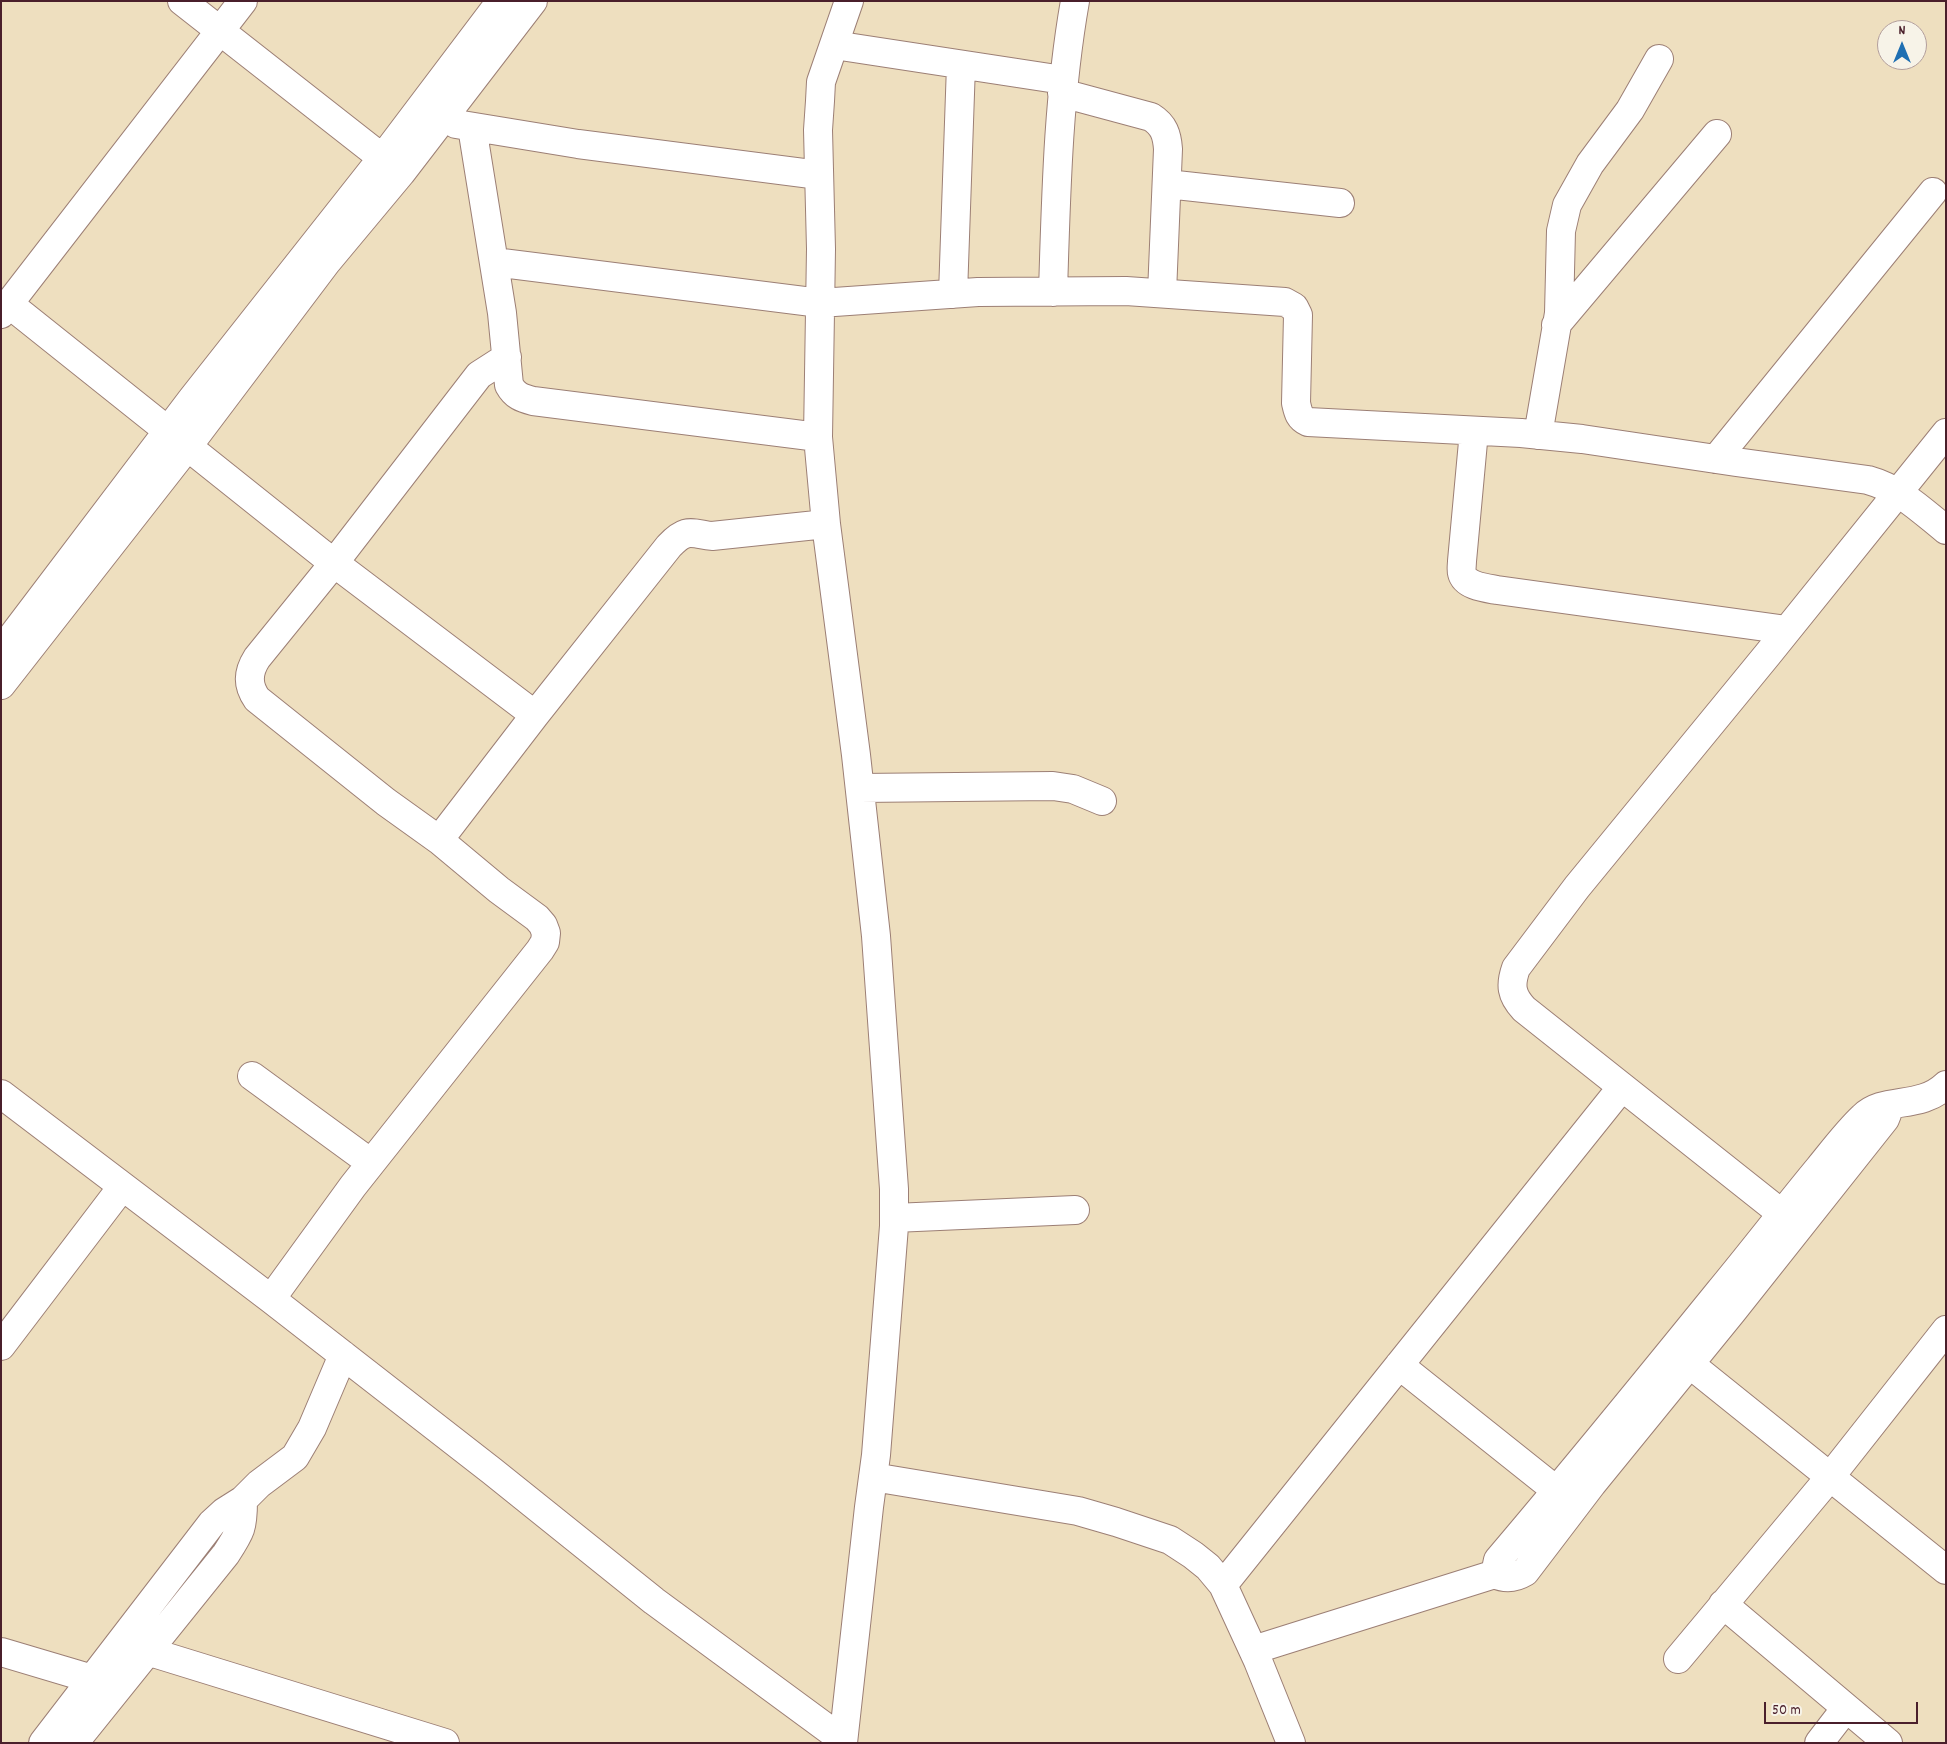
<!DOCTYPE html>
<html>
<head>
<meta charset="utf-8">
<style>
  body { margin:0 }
  #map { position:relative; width:1947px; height:1744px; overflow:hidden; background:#eedfbf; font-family:Dekko,sans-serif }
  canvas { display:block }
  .frame { position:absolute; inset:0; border:2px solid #4a1f2b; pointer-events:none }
  .north { position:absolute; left:1877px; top:20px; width:50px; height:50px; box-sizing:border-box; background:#f7f3e8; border:1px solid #b29e9c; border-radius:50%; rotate:0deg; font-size:14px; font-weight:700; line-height:20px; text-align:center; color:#4a1f2b }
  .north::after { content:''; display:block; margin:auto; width:18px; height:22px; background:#1f6fb2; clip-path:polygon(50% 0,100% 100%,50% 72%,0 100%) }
  .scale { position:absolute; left:1764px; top:1702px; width:154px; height:22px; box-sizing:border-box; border:2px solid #4a1f2b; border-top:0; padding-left:6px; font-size:15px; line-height:18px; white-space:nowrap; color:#4a1f2b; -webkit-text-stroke:4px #f7f3e8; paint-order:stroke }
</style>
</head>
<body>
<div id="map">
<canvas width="1947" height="1744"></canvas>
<div class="frame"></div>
<div class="north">N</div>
<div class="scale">50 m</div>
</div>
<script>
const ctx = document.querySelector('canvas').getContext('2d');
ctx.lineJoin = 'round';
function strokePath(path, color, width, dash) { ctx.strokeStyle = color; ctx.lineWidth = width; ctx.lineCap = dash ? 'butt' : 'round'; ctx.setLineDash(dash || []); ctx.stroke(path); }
const minor = new Path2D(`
  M182 1 395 168
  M834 45 1063 80
  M1062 93 1151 117C1164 125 1167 135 1168 149L1162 293
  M456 124 578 144 819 175
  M472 127 502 313 509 385C515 396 522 398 533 401L818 437
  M1167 184 1340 203
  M494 262 820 303 978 292 1126 291 1285 302 1294 307 1298 315 1296 403C1298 412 1299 418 1308 422L1521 433 1582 439 1736 462 1868 480C1900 489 1920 509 1946 530
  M1053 292C1056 195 1058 97 1075 1
  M953 294 961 65
  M9 304 321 553 535 715
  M1 314 243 1
  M1556 325 1717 134
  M1474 431 1462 561C1462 564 1461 570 1462 573 1465 586 1486 588 1497 590L1787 630
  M1538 435 1559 313 1561 231 1567 205 1590 164 1630 110 1659 59
  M1716 459 1933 192
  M1 651 192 399 390 148 501 1
  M1 685 188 446 326 263 401 173 533 1
  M860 788 1053 786 1073 789 1102 801
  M439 840 535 715 669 546C686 528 690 533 712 536L826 524
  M252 1076 371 1163
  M1 1094 271 1299 492 1471 654 1601 843 1740
  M1781 1213 1524 1009C1511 995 1510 985 1516 968L1577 887 1768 654 1946 433
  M894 1218 1075 1210
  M271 1299 353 1186 540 950 545 942 546 933 543 925 537 918 499 890 439 840 386 802 257 699C247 685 248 672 257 658L334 563 479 375 507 357
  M1 1346 122 1187
  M1676 1353 1946 1570
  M1399 1365 1557 1491
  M873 1477 1078 1511 1116 1522 1170 1540 1193 1555 1208 1567 1223 1585 1258 1661 1291 1743
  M1495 1574 1498 1560C1573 1472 1646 1382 1719 1292 1753 1251 1785 1209 1819 1168 1833 1151 1847 1132 1863 1117 1884 1096 1920 1110 1946 1085
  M1223 1585 1622 1087
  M1723 1604 1888 1743
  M1253 1650 1495 1574C1505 1579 1515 1578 1525 1572L1592 1484 1732 1312 1885 1119 1887 1114 1886 1107
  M147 1651 445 1743
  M1 1652 92 1679
  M1678 1659 1830 1477 1946 1330
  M43 1743 212 1523 224 1512 243 1500 259 1484 295 1457 312 1428 343 1355
  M74 1743 226 1554C241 1531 243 1528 243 1500
  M843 1743 869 1507 876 1455 894 1226V1189L876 936 856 755 826 524 818 437 821 249 818 130 820 101 821 82 849 1
  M1819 1743 1846 1708`);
strokePath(minor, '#9c7f75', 30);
strokePath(minor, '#fff', 28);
</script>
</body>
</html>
